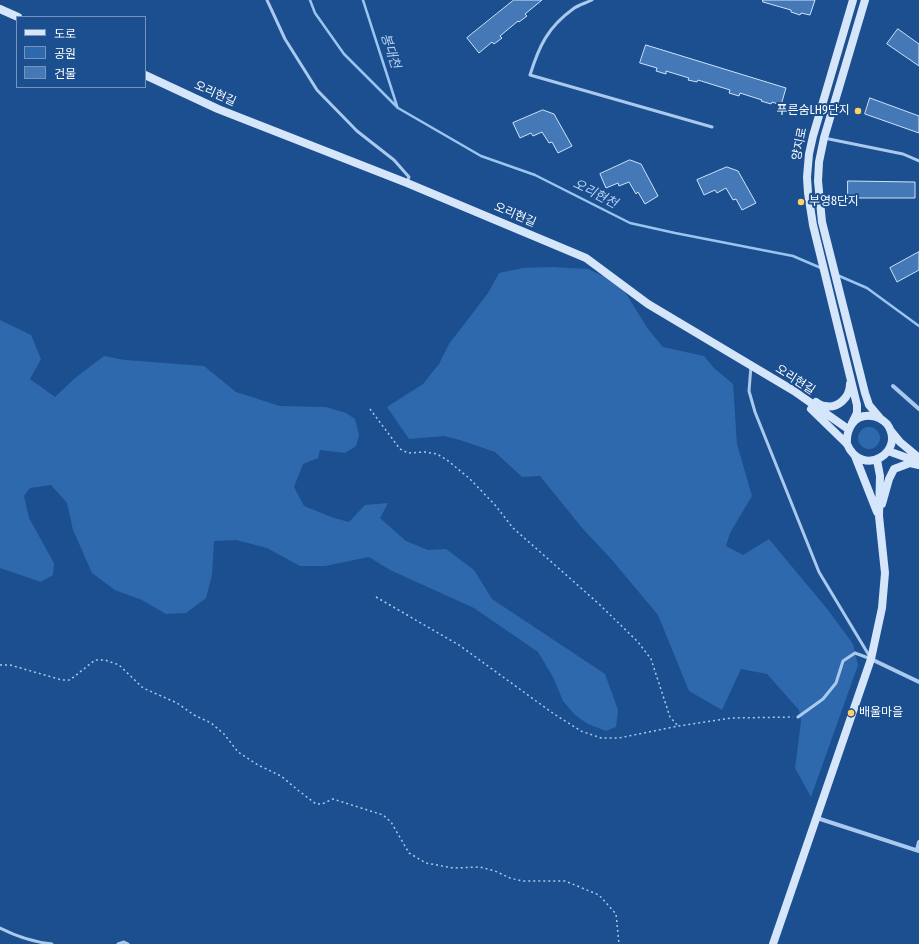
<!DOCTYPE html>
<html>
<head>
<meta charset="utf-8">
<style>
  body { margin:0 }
  #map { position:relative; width:919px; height:944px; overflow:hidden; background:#1b4f8f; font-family:"Fira Sans Condensed","Noto Sans KR",sans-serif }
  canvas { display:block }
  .legend { position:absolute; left:16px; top:16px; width:130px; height:72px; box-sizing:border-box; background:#1b4f8f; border:1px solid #7695bc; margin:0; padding:5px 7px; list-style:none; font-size:12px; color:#fff }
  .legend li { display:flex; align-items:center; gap:8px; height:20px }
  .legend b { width:20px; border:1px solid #7695bc }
</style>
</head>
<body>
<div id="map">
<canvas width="919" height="944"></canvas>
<ul class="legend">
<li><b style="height:5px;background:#d6e6fa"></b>도로</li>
<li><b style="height:11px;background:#2e69ad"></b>공원</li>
<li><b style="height:11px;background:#4478b7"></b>건물</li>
</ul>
</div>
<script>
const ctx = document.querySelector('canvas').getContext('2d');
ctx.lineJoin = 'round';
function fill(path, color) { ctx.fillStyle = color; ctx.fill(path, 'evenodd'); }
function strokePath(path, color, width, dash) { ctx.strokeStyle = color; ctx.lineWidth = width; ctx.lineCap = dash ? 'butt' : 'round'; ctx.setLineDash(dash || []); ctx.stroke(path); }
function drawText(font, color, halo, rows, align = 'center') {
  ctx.font = font + ' "Fira Sans Condensed","Noto Sans KR",sans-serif'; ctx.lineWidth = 4; ctx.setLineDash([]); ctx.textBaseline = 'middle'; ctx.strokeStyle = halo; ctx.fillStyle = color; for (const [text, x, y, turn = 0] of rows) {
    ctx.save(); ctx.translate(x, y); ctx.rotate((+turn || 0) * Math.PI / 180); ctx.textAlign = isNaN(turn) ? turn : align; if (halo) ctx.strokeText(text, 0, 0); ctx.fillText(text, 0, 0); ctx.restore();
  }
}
const green = new Path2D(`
  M550 267 588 269 620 284 648 329 663 347 704 356 714 368 733 384 737 444 752 496 730 533 726 546 743 555 769 539 828 610 853 644 858 665 811 797 795 768 801 721 799 710 767 674 741 669 722 710 689 691 658 615 612 560 583 529 540 476 522 477 495 452 460 440 444 436 409 439 387 407 423 384 439 364 449 344 488 293 499 273 523 268Z
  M0 320 31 335 41 359 30 379 55 397 75 378 104 356 125 360 204 366 236 392 280 406 326 407 346 413 355 419 359 435 356 446 345 453 320 450 318 458 303 464 294 487 304 506 334 518 349 522 365 505 388 503 380 518 406 541 428 550 446 549 474 570 492 599 605 674 618 710 616 727 606 731 588 724 575 715 563 701 553 677 538 652 474 608 390 570 369 557 325 566H300L267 548 236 540 214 541 212 575 206 598 186 613 166 614 142 600 115 590 92 573 73 530 67 503 51 485 30 488 24 496 29 518 45 547 54 563 53 575 41 582 0 568Z
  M858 438a11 11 0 1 1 22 0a11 11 0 1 1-22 0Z`);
const stream = new Path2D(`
  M310 0 315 13 344 54 398 108 481 156 535 175 630 223 675 233 793 256 821 268
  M363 0 397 106
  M837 275 867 288 919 326`);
const building = new Path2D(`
  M514 0H542L525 14 527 16 519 22 518 21 500 36 502 38 494 44 492 42 479 53 467 38Z
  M763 0H815L810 15 801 13 800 15 791 12V10L763 2Z
  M898 29 919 44V66L887 44Z
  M646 45 786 88 781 105 772 102 771 104 761 101 762 100 740 93 739 96 729 93 730 90 698 80 697 82 688 80 689 78 666 71V74L656 71 657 68 640 63Z
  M870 98 919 116V133L865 114Z
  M543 110 554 114 572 146 558 153 552 142 549 143 542 132 533 136 531 133 520 138 513 123Z
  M630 160 641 164 658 196 645 204 638 192 636 194 629 182 619 186 618 183 606 188 600 174Z
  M727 167 738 171 756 203 742 210 736 199 733 200 726 188 717 193 715 190 704 195 697 180Z
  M848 181 915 182V198H848Z
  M919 252V270L897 282 890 268Z`);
const path = new Path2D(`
  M370 409 400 449 408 453 425 452 437 454 447 460 469 478 495 505 513 528 599 604 638 642 651 659 670 717 678 726
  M376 597 459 645 554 714 581 731 601 738H619L678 726 732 718 793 717
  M0 665H10L62 680H70L95 660H105L119 665 143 688 177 703 194 715 211 723 224 734 238 752 258 765 281 776 299 791 316 804H322L333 799 383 815 391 822 409 853 426 863 453 868 480 867 495 871 510 878 522 881H565L599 895 616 914 619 944`);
const lane = new Path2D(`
  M267 0 285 39 317 90 357 131 394 160 409 177 407 182
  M592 0C586 3 578 5 573 9 548 27 539 46 530 75L712 127
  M824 138 903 154 919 161
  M751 366 749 391 755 412 819 572 870 657
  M798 717 823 699 836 683 843 661 855 653 871 659
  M0 928C16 936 34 942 52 944
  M118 944 124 942 128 944`);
const street = new Path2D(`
  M893 386 919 409
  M871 659 919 682
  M817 818 919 851
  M917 850 919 842`);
const secondary = new Path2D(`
  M865 0 824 138 819 162 818 181 822 222 865 393 869 405 880 418
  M0 9 18 17
  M145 75 218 109 407 183 586 258 648 304 794 391 848 429
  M816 402C819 404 822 406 825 406 838 409 850 397 850 384
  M811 409 847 444C862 479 907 452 887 424 883 420 877 416 871 416 854 414 846 429 847 444
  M852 423 857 413V405L813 225 808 193 807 177 809 154 813 136 853 0
  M891 431 900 442 919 458
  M888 451 916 461
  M855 456 877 512
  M882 504 889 479 894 469 910 463 919 465
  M773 944 871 659 882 608 885 573 879 516 880 476 877 460`);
const markers = [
  [858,111,4,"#ffd166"],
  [801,202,4,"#ffd166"],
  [851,713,4,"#ffd166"]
];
const streetNames = [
  ["오리현길",215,94,24],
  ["양지로",800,144,-79],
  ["오리현길",515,215,23],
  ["오리현길",795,380,33]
];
const poiNames = [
  ["푸른숨LH9단지",850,111,"right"],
  ["부영8단지",809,202],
  ["배울마을",859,713]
];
const waterNames = [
  ["봉대천",390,51,72],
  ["오리현천",595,194,27]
];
fill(green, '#2e69ad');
strokePath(stream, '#9cc4f0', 2.5);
fill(building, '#4478b7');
strokePath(building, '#cfe3fa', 1);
strokePath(path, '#a9c9ee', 1.5, [2, 3]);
strokePath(lane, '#a9c9ee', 3);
strokePath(street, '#a9c9ee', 4);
strokePath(secondary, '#d6e6fa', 8);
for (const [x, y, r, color] of markers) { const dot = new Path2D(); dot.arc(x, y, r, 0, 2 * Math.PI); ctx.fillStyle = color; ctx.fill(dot); strokePath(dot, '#1b4f8f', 1.5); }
drawText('12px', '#fff', '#1b4f8f', streetNames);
drawText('12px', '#fff', '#1b4f8f', poiNames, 'left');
drawText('italic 13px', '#b5d3f5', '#1b4f8f', waterNames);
</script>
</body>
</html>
